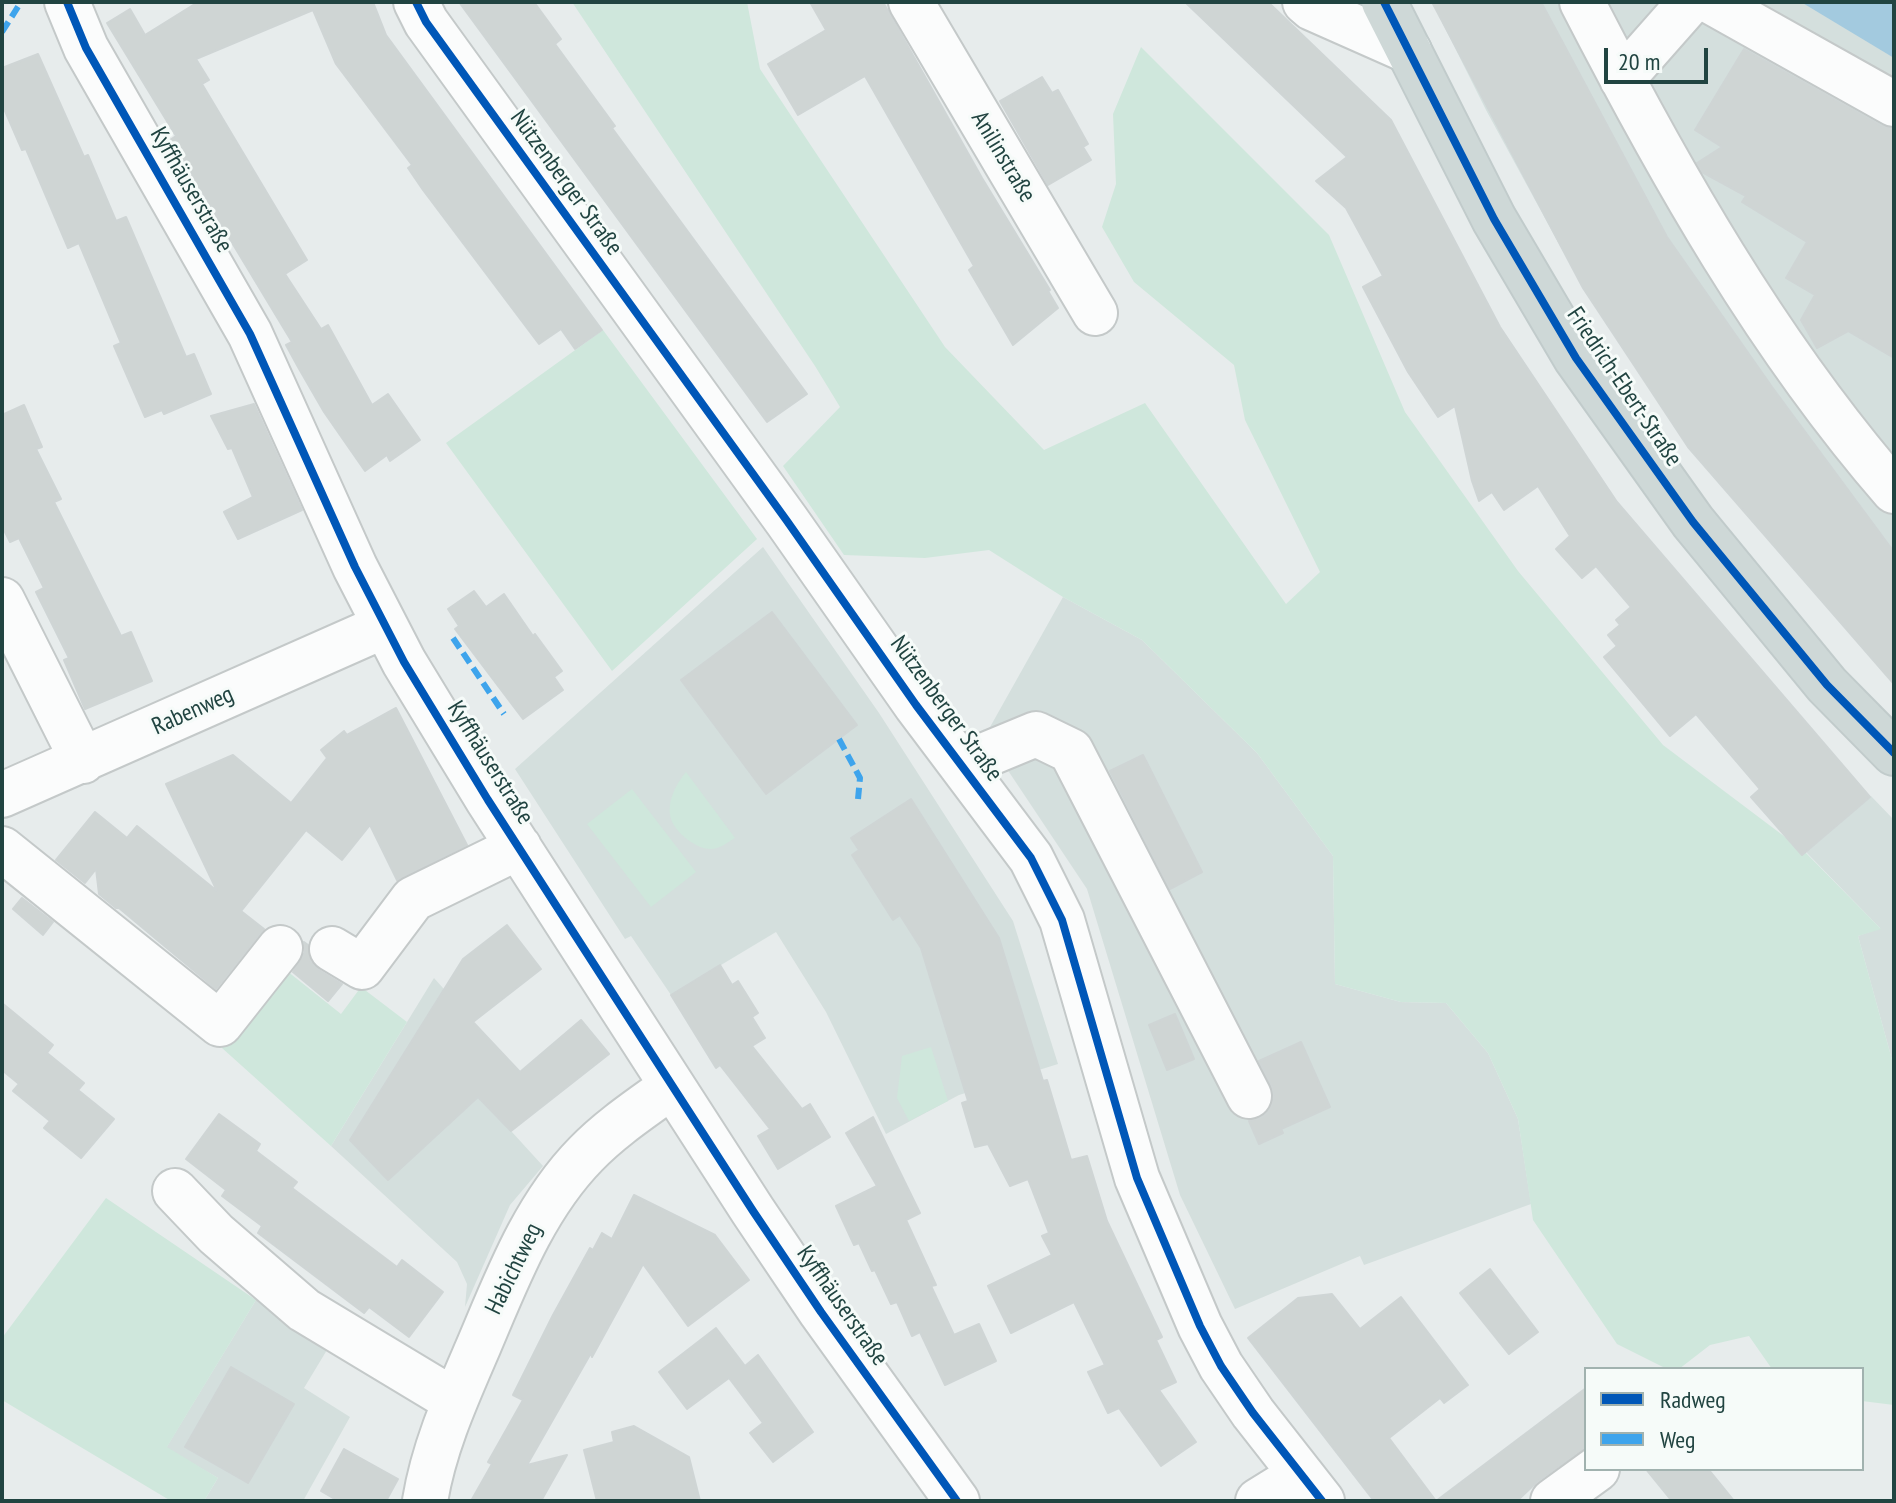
<!DOCTYPE html>
<html>
<head>
<meta charset="utf-8">
<style>
  body { margin:0 }
  #map { position:relative; width:1896px; height:1503px; overflow:hidden; background:#e7ecec; font-family:"PT Sans Narrow",sans-serif }
  canvas { display:block }
  .frame { position:absolute; inset:0; border:4px solid #214441; pointer-events:none }
  .legend { position:absolute; left:1584px; top:1367px; width:280px; height:104px; box-sizing:border-box; background:#f6fbf9; border:2px solid #a1b2af; margin:0; padding:10px 14px; list-style:none; font-size:24px; color:#214441 }
  .legend li { display:flex; align-items:center; gap:16px; height:40px }
  .legend b { width:40px; border:2px solid #a1b2af }
  .scale { position:absolute; left:1604px; top:48px; width:104px; height:36px; box-sizing:border-box; border:4px solid #214441; border-top:0; padding-left:10px; font-size:24px; line-height:28px; white-space:nowrap; color:#214441; -webkit-text-stroke:6px #f6fbf9; paint-order:stroke }
</style>
</head>
<body>
<div id="map">
<canvas width="1896" height="1503"></canvas>
<div class="frame"></div>
<ul class="legend">
<li><b style="height:10px;background:#0057b8"></b>Radweg</li>
<li><b style="height:10px;background:#3ea4ec"></b>Weg</li>
</ul>
<div class="scale">20 m</div>
</div>
<script>
const ctx = document.querySelector('canvas').getContext('2d');
ctx.lineJoin = 'round';
function fill(path, color) { ctx.fillStyle = color; ctx.fill(path, 'evenodd'); }
function strokePath(path, color, width, dash) { ctx.strokeStyle = color; ctx.lineWidth = width; ctx.lineCap = dash ? 'butt' : 'round'; ctx.setLineDash(dash || []); ctx.stroke(path); }
function drawText(font, color, halo, rows, align = 'center') {
  ctx.font = font + ' "PT Sans Narrow",sans-serif'; ctx.lineWidth = 6; ctx.setLineDash([]); ctx.textBaseline = 'middle'; ctx.strokeStyle = halo; ctx.fillStyle = color; for (const [text, x, y, turn = 0] of rows) {
    ctx.save(); ctx.translate(x, y); ctx.rotate((+turn || 0) * Math.PI / 180); ctx.textAlign = isNaN(turn) ? turn : align; if (halo) ctx.strokeText(text, 0, 0); ctx.fillText(text, 0, 0); ctx.restore();
  }
}
const built = new Path2D(`
  M1432 2H1894V684L1687 446 1583 288 1486 110Z
  M763 547 879 713 1013 921 1058 1064 959 1095 886 1134 826 1012 776 932 671 995 631 936 625 939 515 769Z
  M1063 597 1142 640 1257 753 1333 856 1335 984 1401 1002 1446 1003 1488 1053 1518 1119 1531 1204 1364 1265 1360 1256 1235 1309 1180 1195 1087 889 985 736Z
  M1871 796 1894 820V1067L1858 936 1880 928 1806 852Z
  M434 978 513 1066 480 1097 543 1166 510 1205 465 1307 467 1284 457 1262 331 1146Z
  M256 1300 330 1345 304 1388 350 1417 303 1501H204L218 1478 166 1448Z`);
const green = new Path2D(`
  M572 2H747L760 69 945 347 1044 450 1145 403 1286 604 1320 572 1245 420 1234 365 1134 282 1102 227 1116 184 1113 114 1141 47 1329 235 1405 412 1518 571 1663 745 1805 852 1881 929 1858 936 1894 1067V1405L1862 1401V1369H1772L1749 1336 1710 1345 1679 1369H1667L1617 1344 1533 1220 1518 1119 1488 1053 1446 1003 1401 1002 1335 984 1333 856 1257 753 1142 640 1063 597 989 550 925 558 844 555 783 466 840 407 815 366Z
  M603 330 757 539 612 671 446 443Z
  M686 772 735 838C728 842 721 848 712 849 696 850 671 830 670 814 668 799 677 783 686 772Z
  M632 789 696 872 651 907 587 824Z
  M282 967 341 1014 361 987 407 1022 331 1146 222 1048Z
  M931 1047 948 1101 909 1121 897 1098 902 1056Z
  M106 1198 256 1300 167 1447 218 1478 204 1501H171L2 1400V1338Z`);
const water = new Path2D(`
  M1801 2H1894V58Z`);
const building = new Path2D(`
  M198 2H373L386 35 602 330 575 349 561 329 539 344 423 190 408 168 412 165 336 64 313 10 196 59 209 80 202 84 307 260 285 274 321 329 328 325 372 405 388 394 420 440 390 461 387 455 365 471 324 412 298 367 286 345 292 342 170 140 176 136 107 23 130 9 145 35Z
  M459 2H534L561 39 555 44 615 126 612 128 807 394 767 422Z
  M810 2H883L982 178 1050 290 1048 291 1058 308 1013 345 969 270 974 266 865 76 798 115 768 64 826 30Z
  M1185 2H1268L1391 120 1500 327 1617 502 1870 797 1802 855 1751 797 1760 789 1696 714 1670 736 1604 657 1617 646 1608 635 1620 625 1616 620 1631 607 1596 566 1582 578 1556 549 1570 536 1538 486 1504 510 1492 492 1479 501 1472 481 1455 406 1438 417 1408 372 1363 287 1383 276 1346 208 1316 181 1347 157Z
  M1432 2H1541L1667 237 1772 387 1894 552V684L1688 447 1583 288Z
  M1744 49 1882 126 1894 129V358L1848 331 1817 348 1801 320 1815 295 1786 278 1807 242 1742 202 1746 196 1702 172 1697 163 1722 147 1695 130Z
  M38 54 84 157 88 155 116 221 126 217 186 357 194 354 211 394 164 414 162 410 145 417 114 346 121 343 79 243 68 248 26 149 22 150 2 104V68Z
  M1042 77 1052 93 1058 90 1088 144 1083 147 1091 160 1048 185 1000 101Z
  M254 404 302 510 238 539 224 512 253 497 232 448 228 449 211 416Z
  M24 405 42 447 36 449 61 499 54 502 121 636 131 632 152 681 85 709 64 660 69 658 36 592 44 588 19 538 10 542 2 526V415Z
  M474 591 486 607 504 594 533 636 535 634 562 671 554 677 563 690 523 719 455 629 459 626 448 609Z
  M772 612 857 725 766 794 681 680Z
  M396 708 467 845 397 880 370 825 342 860 306 830 241 911 264 929 216 989 119 908H116L99 894 96 869 85 883 56 860 95 812 127 838 137 826 217 891 166 784 233 755 291 803 327 758 321 750 344 731 347 735Z
  M1143 755 1202 872 1170 889 1110 771Z
  M911 799 999 938 1043 1081 1047 1080 1071 1160 1087 1156 1107 1221 1162 1337 1156 1340 1176 1382 1159 1390 1196 1442 1161 1466 1119 1408 1108 1413 1088 1372 1105 1365 1074 1302 1011 1333 988 1286 1052 1255 1042 1236 1049 1233 1028 1179 1010 1186 988 1144 975 1147 962 1103 968 1101 921 948 900 915 893 920 852 855 859 850 851 838Z
  M22 898 53 922 43 935 13 909Z
  M507 925 541 969 473 1022 520 1072 581 1020 609 1054 511 1131 478 1097 388 1180 350 1140 463 959Z
  M304 942 308 945 311 962 319 970 342 984 328 1001 293 972 305 952Z
  M720 965 732 985 738 981 758 1013 752 1017 765 1038 752 1046 802 1109 810 1104 830 1137 778 1169 758 1136 770 1129 720 1065 716 1068 671 995Z
  M2 1003 53 1045 47 1053 84 1083 78 1090 114 1119 81 1158 44 1128 50 1121 13 1091 19 1084 2 1070Z
  M1175 1014 1194 1059 1167 1070 1149 1025Z
  M1301 1042 1330 1107 1281 1129 1283 1133 1259 1144 1249 1121 1261 1118 1270 1110 1274 1096 1271 1085 1259 1061Z
  M219 1114 260 1144 256 1151 297 1182 292 1188 397 1267 402 1260 443 1292 409 1337 369 1307 364 1313 258 1233 262 1226 222 1196 226 1190 186 1159Z
  M873 1117 920 1213 906 1220 936 1285 931 1286 954 1335 979 1324 996 1361 945 1385 920 1332 912 1336 897 1302 891 1304 875 1270 872 1271 859 1243 854 1245 836 1206 877 1186 846 1133Z
  M634 1195 715 1235 749 1280 688 1326 643 1264 592 1357 591 1353 527 1465 567 1455 541 1501H471L492 1464 488 1462 523 1400 513 1395 553 1315 590 1248 593 1250 602 1233 612 1239Z
  M1490 1269 1538 1332 1509 1354 1460 1293Z
  M1332 1294 1360 1329 1401 1297 1468 1385 1444 1403 1440 1398 1389 1438 1436 1501 1586 1388V1447L1538 1481 1517 1501H1374L1248 1338 1298 1298Z
  M716 1328 745 1366 758 1355 813 1432 773 1462 750 1433 763 1423 729 1378 687 1409 659 1372Z
  M231 1367 294 1404 248 1483 185 1447Z
  M634 1426 689 1457 700 1501H597L584 1450 614 1442 612 1432Z
  M344 1449 398 1479 386 1501H338L321 1491Z
  M1646 1469H1708L1734 1501H1672Z`);
const minor = new Path2D(`
  M67 2 86 48 250 334 355 567 404 662 488 800 753 1211 821 1312 957 1501
  M416 2 426 22 787 521 916 705 1031 858 1062 920 1137 1178 1200 1326 1221 1366 1253 1413 1322 1501
  M911 2 1095 313
  M1305 2 1312 8 1409 51
  M1582 2C1670 173 1767 345 1894 491
  M1712 2 1894 104
  M1622 79 1690 2
  M2 600 83 761
  M961 765 1036 734 1071 751 1249 1096
  M2 795 384 626
  M2 849 220 1024 280 948
  M332 949 362 967 413 899 519 847
  M175 1191 216 1234 304 1310 455 1401
  M425 1501C434 1446 457 1396 479 1345 507 1279 534 1207 586 1154 611 1128 643 1107 672 1086
  M1258 1501 1300 1475
  M1553 1501 1597 1469`);
const major = new Path2D(`
  M1384 2 1494 219 1576 358 1693 522 1827 685 1894 753`);
const quiet = new Path2D(`
  M2 32 21 2
  M453 638 504 714
  M839 739 860 778 858 799`);
const cycleway = new Path2D(`
  M67 2 86 48 250 334 355 567 404 662 488 800 753 1211 821 1312 957 1501
  M416 2 426 22 787 521 916 705 1031 858 1062 920 1137 1178 1200 1326 1221 1366 1253 1413 1322 1501
  M1384 2 1494 219 1576 358 1693 522 1827 685 1894 753`);
const streetNames = [
  ["Anilinstraße",1003,157,59],
  ["Nützenberger Straße",566,183,54],
  ["Kyffhäuserstraße",191,190,60],
  ["Friedrich-Ebert-Straße",1624,387,56],
  ["Nützenberger Straße",946,709,54],
  ["Rabenweg",193,711,-24],
  ["Kyffhäuserstraße",490,763,58],
  ["Habichtweg",514,1269,-64],
  ["Kyffhäuserstraße",842,1306,55]
];
fill(built, '#d4dfdd');
fill(green, '#cfe7dc');
fill(water, '#a3cadf');
fill(building, '#cfd5d4');
strokePath(building, '#cfd5d5', 2);
strokePath(minor, '#c4c9c9', 48);
strokePath(major, '#c1cbcb', 48);
strokePath(minor, '#fbfcfc', 44);
strokePath(major, '#ced8d7', 44);
strokePath(quiet, '#3ea4ec', 6, [12, 6]);
strokePath(cycleway, '#0057b8', 8);
drawText('24px', '#214441', '#f6fbf9', streetNames);
</script>
</body>
</html>
